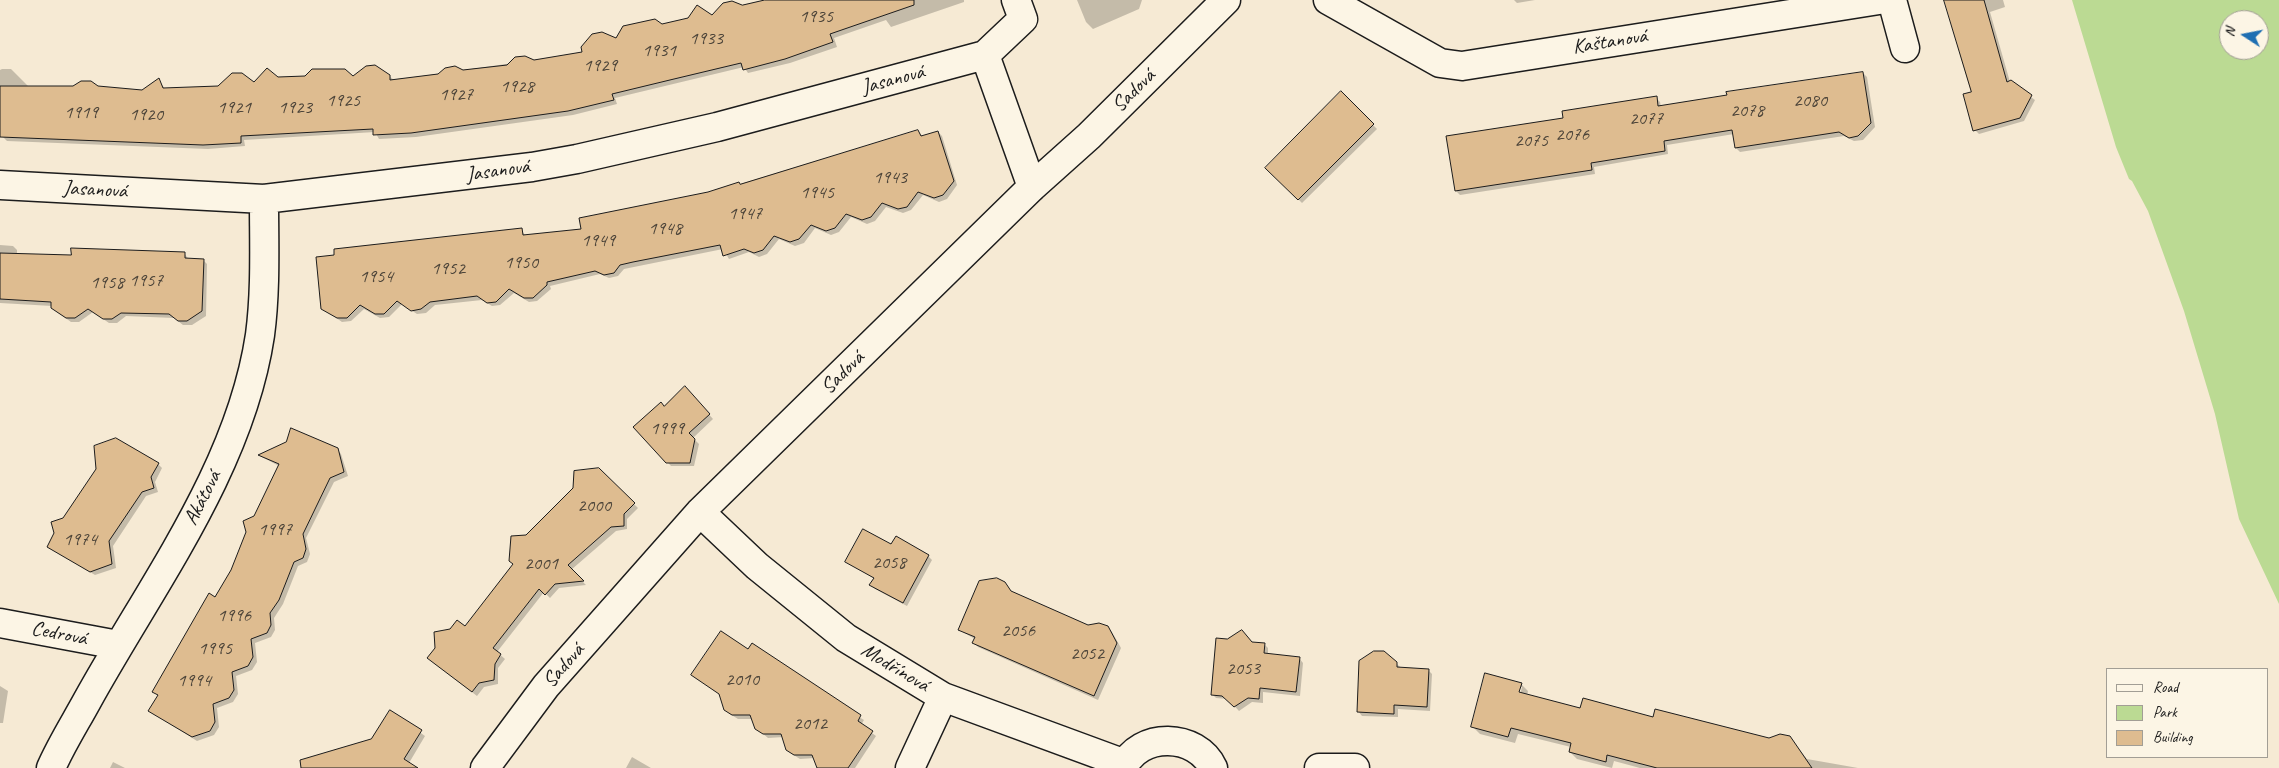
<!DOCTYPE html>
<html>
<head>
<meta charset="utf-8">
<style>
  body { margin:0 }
  #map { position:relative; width:2279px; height:768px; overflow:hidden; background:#f6ead4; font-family:Caveat,sans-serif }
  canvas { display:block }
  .legend { position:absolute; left:2106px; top:668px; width:162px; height:90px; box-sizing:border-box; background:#fcf5e5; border:1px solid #a29e95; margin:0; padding:6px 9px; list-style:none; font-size:15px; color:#1c1c1c }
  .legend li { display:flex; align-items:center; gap:10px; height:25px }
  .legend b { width:25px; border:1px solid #a29e95 }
  .north { position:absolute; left:2219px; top:10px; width:50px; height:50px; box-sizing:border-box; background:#fcf5e5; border:1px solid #a29e95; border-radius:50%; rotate:281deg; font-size:14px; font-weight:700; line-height:20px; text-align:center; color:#1c1c1c }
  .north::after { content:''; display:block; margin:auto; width:18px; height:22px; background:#1f6fb2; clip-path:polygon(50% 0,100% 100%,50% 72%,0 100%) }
</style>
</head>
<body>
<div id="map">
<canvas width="2279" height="768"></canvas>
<ul class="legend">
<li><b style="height:6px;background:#fcf5e5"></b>Road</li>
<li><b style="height:14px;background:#bbda93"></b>Park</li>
<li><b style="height:14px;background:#debc90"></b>Building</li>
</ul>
<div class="north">N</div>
</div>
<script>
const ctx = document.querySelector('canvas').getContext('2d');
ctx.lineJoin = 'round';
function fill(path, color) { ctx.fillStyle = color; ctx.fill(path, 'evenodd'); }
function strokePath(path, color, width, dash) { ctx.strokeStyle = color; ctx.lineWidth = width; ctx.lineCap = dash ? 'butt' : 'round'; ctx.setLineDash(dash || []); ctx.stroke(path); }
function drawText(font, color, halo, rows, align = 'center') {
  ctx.font = font + ' Caveat,sans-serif'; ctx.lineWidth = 4.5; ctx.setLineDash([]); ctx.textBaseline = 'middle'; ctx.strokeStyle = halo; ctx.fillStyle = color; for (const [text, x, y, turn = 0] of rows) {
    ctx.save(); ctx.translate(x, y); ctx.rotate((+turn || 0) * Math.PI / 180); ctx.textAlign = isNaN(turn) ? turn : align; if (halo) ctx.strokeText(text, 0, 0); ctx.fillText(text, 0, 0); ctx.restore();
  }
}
const green = new Path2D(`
  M2072 0H2279V604L2239 519 2215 414 2184 311 2148 211 2132 181 2129 179 2116 147ZM2229 20H2259V50H2229Z`);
const shadow = new Path2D(`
  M791 0H964V2L891 27 886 20 834 38 837 47 790 63 748 73 744 67 615 98 617 104 573 115 416 137 379 139 375 132 244 140 245 146 208 149 7 141 0 134V70L2 69H11L29 87 98 88 142 91 159 80 165 89 254 84 277 78 389 76 394 80 583 53 662 25Z
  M1077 0H1142L1139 9 1093 29 1086 22Z
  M1514 0H1535L1517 3Z
  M1945 0H2003L2005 7 1990 12 2010 82 2035 100 2024 121 1979 134 1975 130 1973 93Z
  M1863 73 1867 77 1875 127 1863 140 1854 141 1844 136 1740 152 1736 148 1734 134 1667 145 1668 154 1594 167 1595 174 1460 195 1456 191 1565 119 1656 98 1660 102 1661 107Z
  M1341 93 1377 129 1302 203 1267 168Z
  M918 131 923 137 938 132 942 136 957 185 947 199 939 202 923 195 911 210 903 213 886 207 875 221 867 224 851 217 839 232 831 235 815 228 804 243 795 246 779 239 767 254 759 257 749 252 729 259 723 249 624 269 618 276 609 278 600 274 550 286 551 289 537 301 529 302 514 293 500 305 492 306 482 300 435 305 426 313 417 314 402 304 389 317 380 318 364 309 351 321 342 322 322 308 521 230 526 236 583 230 741 185Z
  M0 245 13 246 17 250V255L72 257 184 253 189 260H203L207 264 206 316 192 325H183L174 318 126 316 117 323H109L93 312 79 322H71L57 312 52 306 0 303Z
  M689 392 713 419 693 438 699 444 694 466H671L635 427Z
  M337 449 341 454 348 476 334 482 306 538 310 554 307 562 298 566 283 604 274 618 275 630 271 637 255 643 257 662 252 670 236 676 238 694 233 702 217 708 219 727 214 735 197 741 150 711 158 696 154 691 232 570 279 466 260 456Z
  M158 464 162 468 155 482 158 492 146 496 113 546 116 568 95 575 48 547 64 519Z
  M599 470 638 508 627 519V529L616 531 571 570 586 585 559 588 550 598 544 592 497 652 505 659 498 668V684L484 687 477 696 433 662 466 628 515 564 527 536Z
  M892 546 928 556 932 560 907 606 875 589 871 585 875 579 847 562Z
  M1005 583 1012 593 1088 626 1108 627 1112 632 1121 648 1098 700 978 647 974 643 975 639 959 630Z
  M1253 643 1264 644 1268 648V655L1299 658 1303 663 1300 696 1263 692V703L1252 702 1239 711 1228 699 1216 698 1212 694Z
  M748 650 864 720 861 725 876 736 855 768H818L815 758 800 759 792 754 784 737 768 738 756 728 753 719H738L730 714 725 709 721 695 693 675Z
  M1396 663 1401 668 1428 670 1432 674 1430 711 1398 709V717L1362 716 1358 711Z
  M1521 684 1528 691 1527 696 1581 710 1654 718 1769 739 1789 737 1807 759 1858 768H1640L1614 761 1612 768 1577 759 1570 752 1571 747 1518 734 1515 743 1480 734 1473 727ZM1520 687H1522L1519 699 1517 698Z
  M0 686 8 691 3 723H0Z
  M391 712 425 736 409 763 413 768H352Z
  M632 757 651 768H626Z
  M113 762 125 768H110Z`);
const building = new Path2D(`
  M765 0H914V5L830 34 833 42 785 59 743 70 741 63 674 79 612 94 614 100 568 111 411 133 373 135V129L241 136V143L203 145 0 137V86H73L81 81H91L98 86 142 90 159 78 163 88 218 86 232 73H242L254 82 267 68 278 77 305 76 312 69H345L353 76 366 66 375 65 390 75V80L438 74 445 68 455 66 463 70 507 65 515 57 525 56 534 60 582 52 581 47 592 34 602 32 616 38 623 26 655 19 662 24 688 18 697 5 712 15 723 3 732 1 742 5Z
  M1944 0H1984L2007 82 2011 80 2032 95 2020 118 1973 131 1963 94 1971 92Z
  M1863 72 1871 123 1858 136 1849 138 1839 132 1735 148 1732 130 1664 141 1665 151 1591 163 1592 170 1455 191 1446 136 1563 118 1562 111 1657 96 1658 106 1727 95 1726 92Z
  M1341 91 1374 124 1298 200 1265 168Z
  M918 130 921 136 938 131 954 181 943 195 934 198 918 192 907 207 898 209 882 203 871 217 862 220 846 214 835 228 826 231 811 225 799 239 790 242 774 236 763 250 754 253 744 249 723 256 720 245 633 262 620 265 614 273 604 275 595 271 547 282V285L533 298H524L509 289 496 302 487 303 477 296 430 302 421 309 411 311 397 301 384 314H375L360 305 347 318H337L321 309 316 257 334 255V249L522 228 523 235 581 229 579 218 708 192 739 182 740 184Z
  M71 248 185 252V258L204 259 202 311 187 321H178L169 314 121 313 112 319H103L88 309 75 318H66L51 308V302L0 299V253L71 255Z
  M685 386 710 414 689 433 695 439 690 463H666L633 427 661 402 664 406Z
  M291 428 338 448 344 472 330 478 303 534 306 549 303 558 294 562 279 600 270 613 271 625 267 633 251 639 253 657 248 666 232 672 234 690 229 698 213 704 215 722 210 731 192 737 148 711 158 695 152 692 209 593 215 597 231 570 246 532 243 521 254 516 279 464 258 455 286 442Z
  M116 438 159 463 151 477 154 488 142 492 109 541 112 564 90 572 47 547 54 533 51 522 63 518 96 469 94 446Z
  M599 468 635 503 624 514V526L611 527 568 565 584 581 555 584 545 595 539 589 493 648 501 654 495 664 494 680 479 683 472 692 427 658 435 648 434 632 450 629 457 620 465 626 513 564 509 561 511 536 526 535 573 488 574 471Z
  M863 529 891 544 896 536 929 555 903 603 869 585 874 578 845 562Z
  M997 578 1005 582 1011 591 1088 625 1099 623 1108 626 1117 643 1094 696 972 643 975 637 958 630 979 581Z
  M1242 630 1252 642 1265 643 1264 653 1300 657 1296 692 1260 688 1259 699 1248 698 1234 707 1222 696 1211 695 1216 638 1227 639Z
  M721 631 748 649 752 643 861 715 858 721 873 731 848 768H817L812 755H794L786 750 781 734H763L755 729 750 715H732L724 710 719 694 691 675Z
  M1374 651H1384L1397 662V667L1429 669 1427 707 1394 705V714L1357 712 1359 661Z
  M1485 673 1522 683 1519 692 1580 708 1583 698 1653 717 1655 709 1769 738 1780 734 1790 736 1812 768H1657L1607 755 1606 762 1569 752 1571 743 1511 728 1508 737 1471 727Z
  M390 710 422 730 404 759 418 768H301L300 760 371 739Z`);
const minor = new Path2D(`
  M1328 0 1440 63 1462 66 1879 0
  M1892 0 1905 48
  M985 55 1032 187
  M0 185 264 199 532 167 577 159 717 127 985 55 1023 19 1016 0
  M700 512 757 566 846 638 943 697 1125 764
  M0 623 118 645
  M51 768C61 745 75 723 87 701 151 585 240 469 260 335 266 290 264 244 264 199
  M485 768 546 686 700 512 1032 187 1089 136 1226 0
  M910 768 943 697
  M1123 768C1139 731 1197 733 1213 768
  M1319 768H1355`);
const numberNames = [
  ["1935",816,17],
  ["1933",706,39],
  ["1931",659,51],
  ["1929",600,66],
  ["1928",517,87],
  ["1927",456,95],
  ["1925",343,101],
  ["2080",1810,101],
  ["1921",234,108],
  ["1923",295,108],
  ["2078",1747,111],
  ["1919",81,113],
  ["1920",146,115],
  ["2077",1646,119],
  ["2076",1572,135],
  ["2075",1531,141],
  ["1943",890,178],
  ["1945",817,193],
  ["1947",745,214],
  ["1948",665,229],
  ["1949",598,241],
  ["1950",521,263],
  ["1952",448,269],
  ["1954",376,277],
  ["1957",146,281],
  ["1958",107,283],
  ["1999",667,429],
  ["2000",594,506],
  ["1997",275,530],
  ["1974",80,540],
  ["2058",889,563],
  ["2001",541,564],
  ["1996",234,616],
  ["2056",1018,631],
  ["1995",215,649],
  ["2052",1087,654],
  ["2053",1243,669],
  ["2010",742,680],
  ["1994",194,681],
  ["2012",810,724]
];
const streetNames = [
  ["Kaštanová",1610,42,-9],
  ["Jasanová",893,80,-15],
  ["Sadová",1134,91,-45],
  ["Jasanová",498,171,-8],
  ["Jasanová",95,190,3],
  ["Sadová",843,373,-45],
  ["Akátová",203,498,-63],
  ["Cedrová",59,634,11],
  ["Sadová",564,666,-49],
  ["Modřínová",895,668,31]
];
fill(green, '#bbda93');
fill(shadow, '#0003');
fill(building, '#debc90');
strokePath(building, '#1c1c1c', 1);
strokePath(minor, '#1c1c1c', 31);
strokePath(minor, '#fcf5e5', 28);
drawText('19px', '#4c4439', null, numberNames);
drawText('21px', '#1c1c1c', '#fcf5e5', streetNames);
</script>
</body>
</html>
